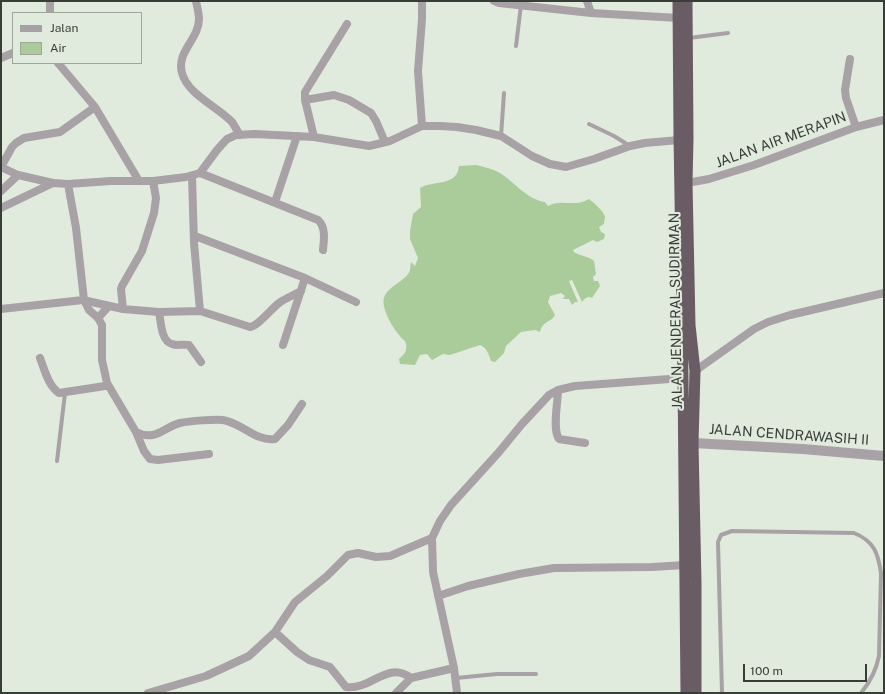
<!DOCTYPE html>
<html>
<head>
<meta charset="utf-8">
<style>
  body { margin:0 }
  #map { position:relative; width:885px; height:694px; overflow:hidden; background:#e1ebdd; font-family:"Public Sans",sans-serif }
  canvas { display:block }
  .frame { position:absolute; inset:0; border:2px solid #393d38; pointer-events:none }
  .legend { position:absolute; left:12px; top:12px; width:130px; height:52px; box-sizing:border-box; background:#e1ebdd; border:1px solid #9ea59b; margin:0; padding:5px 7px; list-style:none; font-size:12px; color:#393d38 }
  .legend li { display:flex; align-items:center; gap:8px; height:20px }
  .legend b { width:20px; border:1px solid #9ea59b }
  .scale { position:absolute; left:743px; top:664px; width:124px; height:18px; box-sizing:border-box; border:2px solid #393d38; border-top:0; padding-left:5px; font-size:12px; line-height:14px; white-space:nowrap; color:#393d38; -webkit-text-stroke:3px #e1ebdd; paint-order:stroke }
</style>
</head>
<body>
<div id="map">
<canvas width="885" height="694"></canvas>
<div class="frame"></div>
<ul class="legend">
<li><b style="height:5px;background:#a8a1a5"></b>Jalan</li>
<li><b style="height:11px;background:#aacc9a"></b>Air</li>
</ul>
<div class="scale">100 m</div>
</div>
<script>
const ctx = document.querySelector('canvas').getContext('2d');
ctx.lineJoin = 'round';
function fill(path, color) { ctx.fillStyle = color; ctx.fill(path, 'evenodd'); }
function strokePath(path, color, width, dash) { ctx.strokeStyle = color; ctx.lineWidth = width; ctx.lineCap = dash ? 'butt' : 'round'; ctx.setLineDash(dash || []); ctx.stroke(path); }
function drawText(font, color, halo, rows, align = 'center') {
  ctx.font = font + ' "Public Sans",sans-serif'; ctx.lineWidth = 4; ctx.setLineDash([]); ctx.textBaseline = 'middle'; ctx.strokeStyle = halo; ctx.fillStyle = color; for (const [text, x, y, turn = 0] of rows) {
    ctx.save(); ctx.translate(x, y); ctx.rotate((+turn || 0) * Math.PI / 180); ctx.textAlign = isNaN(turn) ? turn : align; if (halo) ctx.strokeText(text, 0, 0); ctx.fillText(text, 0, 0); ctx.restore();
  }
}
const water = new Path2D(`
  M476 165C484 167 493 169 500 173 514 182 528 200 545 202L548 206C560 198 575 208 589 199 593 202 604 211 605 217 605 219 604 222 604 224L599 227 601 232 605 234 604 239 597 242 593 240 573 250 574 252C580 256 588 256 594 261L596 274 593 277 594 281H598L600 286 592 298C588 295 584 299 582 302L572 280 569 281 578 302H575L572 305 569 299H563L565 296 561 293 550 296 548 302 555 315C551 323 543 320 540 332L535 330 521 332 506 346 504 353 495 362 491 361C488 353 487 348 480 345L450 355 443 354 432 360 427 354 420 355 415 365 400 364 399 359C402 356 406 353 406 349 407 347 406 342 404 340 404 340 400 337 400 336 394 330 385 314 384 306 380 289 400 285 408 274 411 271 410 266 411 262L415 266 418 258 410 239V231L413 214 421 207 420 188C433 180 457 187 459 166Z`);
const service = new Path2D(`
  M689 38 728 33
  M516 46 521 5
  M589 124 614 136 630 146
  M501 136 504 93
  M57 461 65 393
  M456 678 497 674H536
  M722 693 718 542 721 535 732 531 854 533C874 541 878 553 881 573L879 656C876 671 871 681 861 693`);
const minor = new Path2D(`
  M196 1C197 7 199 13 199 19 199 39 176 52 182 73 188 95 217 106 232 122 235 126 237 131 240 135
  M422 1V19L418 71 422 126
  M494 1 499 3 591 13
  M587 1 591 13 679 18
  M50 13V1
  M1 58 13 53
  M850 59 845 90 846 98 856 127
  M58 63 95 107 139 181
  M305 100 334 95 349 100 371 113 376 121 385 142
  M95 107 60 132 24 138 16 143 12 147 1 167 18 175 53 183 68 184 111 181H153L186 177 200 173 217 150 227 139 236 135 255 134 314 137 369 146 390 141 422 126H440L457 127 476 130 501 136 532 156 550 164 566 167 594 159 630 146 645 143 679 140
  M314 137 305 100V92L347 24
  M200 173 318 220C326 227 324 240 323 250
  M192 176 194 243 200 311
  M687 183 709 179 754 165 856 127 884 120
  M68 184 76 228 84 300 89 310 98 318
  M1 191 18 175
  M275 202 297 136
  M1 208 53 183
  M195 236 305 278 356 302
  M1 309 83 300 123 309 159 312 200 311 250 327C258 326 271 309 279 303 286 298 294 295 301 291
  M123 309 121 289 122 286 142 251 154 213 156 198 153 181
  M159 312C161 322 161 341 172 344 177 346 183 344 189 345L201 362
  M283 345 305 278
  M40 358C45 371 48 385 59 393L105 386 107 383 102 360V325L98 318 108 307
  M695 371 754 329 768 322 790 315 884 293
  M107 383 136 432C155 442 164 427 180 423 189 421 215 419 223 420 242 423 256 442 275 439L288 425 302 404
  M558 390C558 403 552 429 559 439L585 443
  M136 432 144 451 150 459 158 460 209 454
  M438 596 468 586 519 574 554 568 652 567 685 565
  M275 632 297 652 309 660 330 667 346 687C372 690 388 660 411 678
  M148 693 206 676 249 656 275 632 295 602 327 576 348 555 358 553 376 557 390 556 432 538
  M396 693 411 678 454 668
  M457 693 454 668 433 572 432 538 440 521 451 505 499 452 522 424 549 395 558 390 575 386 683 378`);
const tertiary = new Path2D(`
  M693 443 803 449 884 456`);
const trunk = new Path2D(`
  M678 1 679 136 683 378 686 693
  M687 1 688 139 687 183 690 325 695 371 693 443 696 583V693`);
const streetNames = [
  ["JALAN AIR MERAPIN",781,140,-20],
  ["JALAN JENDERAL SUDIRMAN",676,311,-91],
  ["JALAN CENDRAWASIH II",789,435,4]
];
fill(water, '#aacc9a');
strokePath(service, '#a8a1a5', 4);
strokePath(minor, '#a8a1a5', 8);
strokePath(tertiary, '#a8a1a5', 10);
strokePath(trunk, '#6a5c64', 11);
drawText('14px', '#393d38', '#e1ebdd', streetNames);
</script>
</body>
</html>
